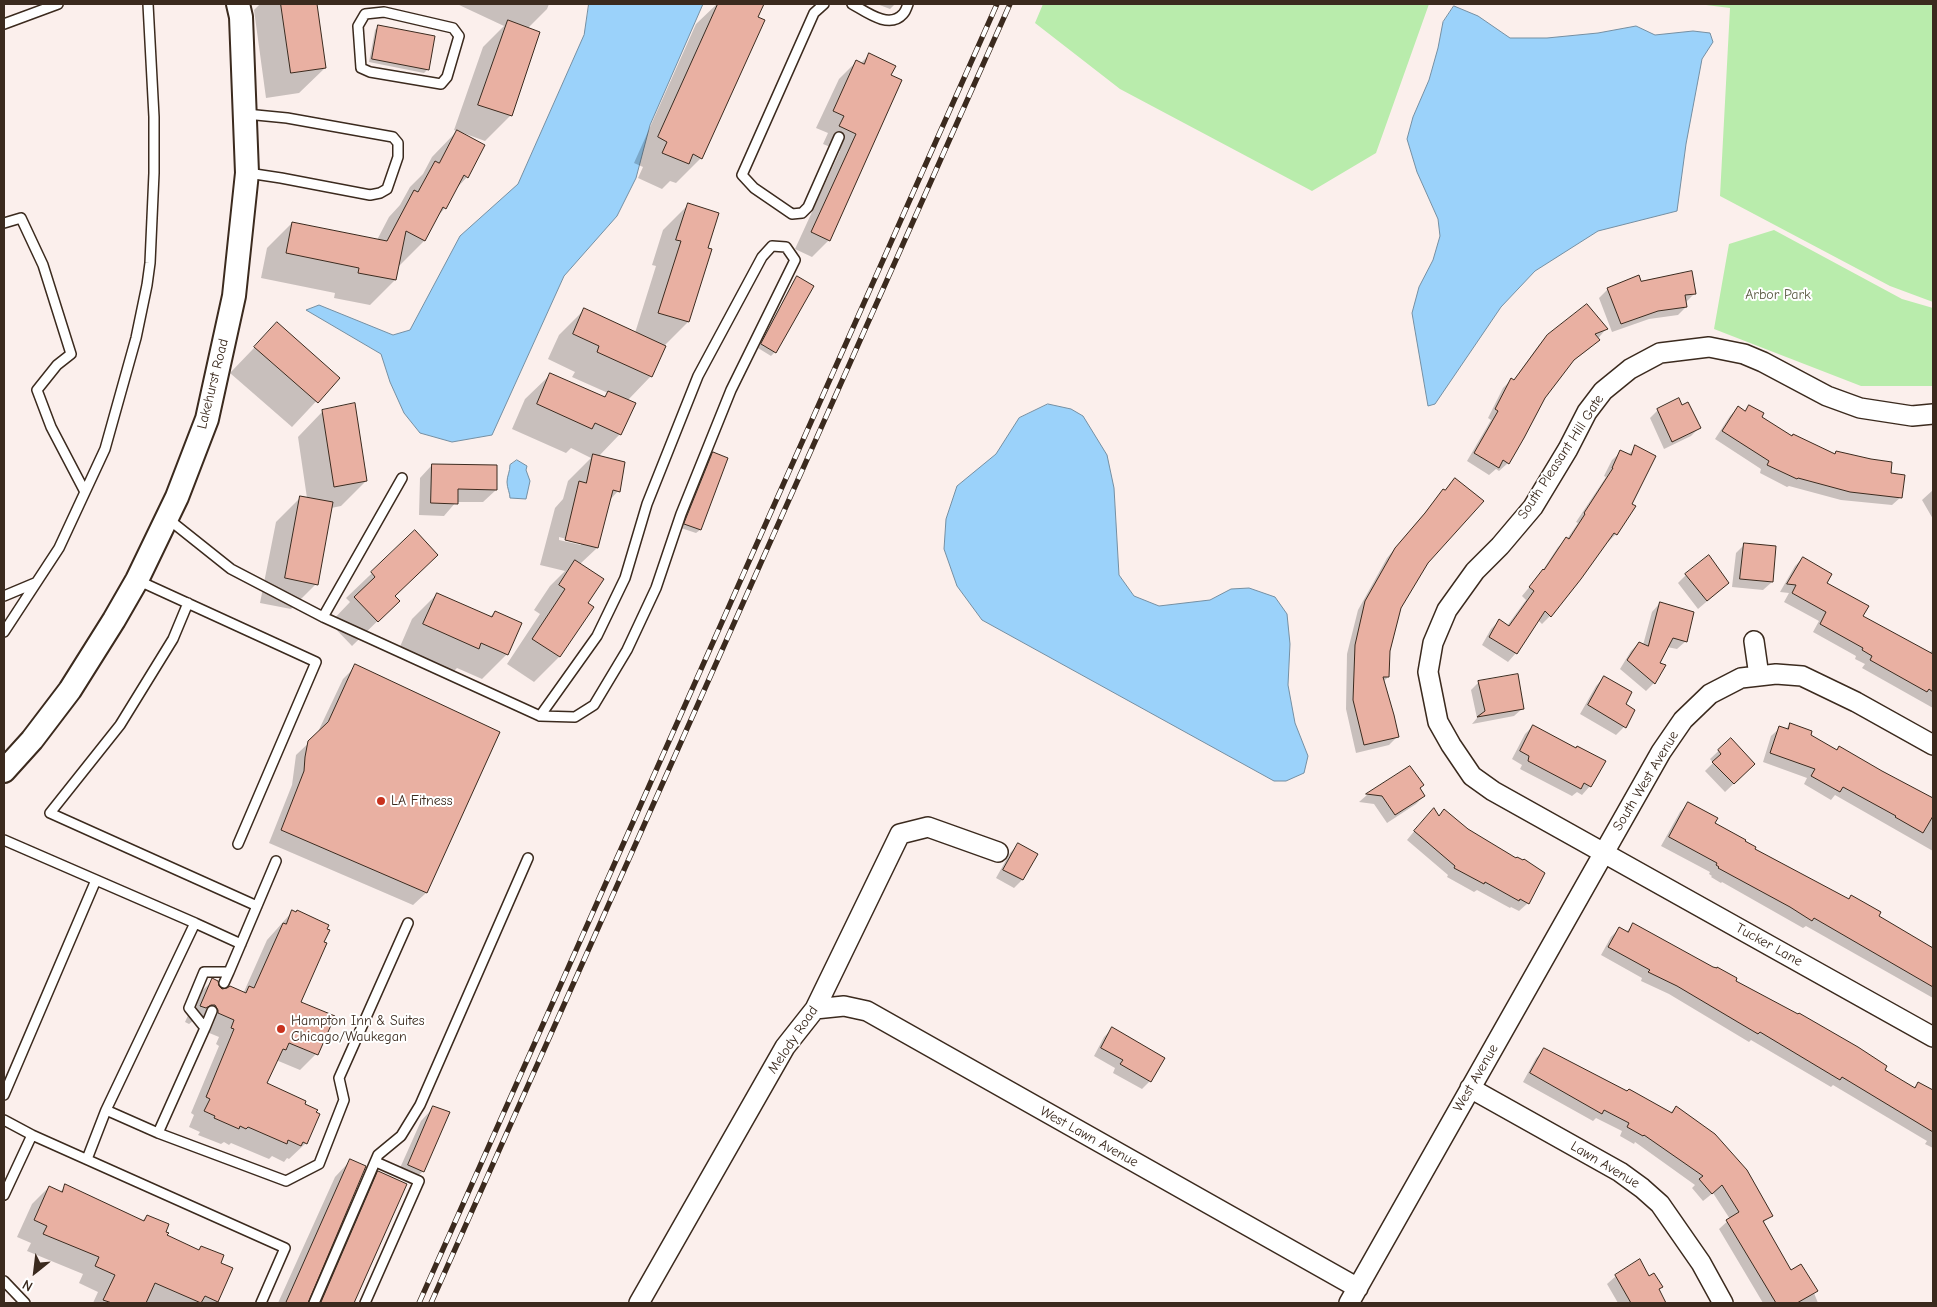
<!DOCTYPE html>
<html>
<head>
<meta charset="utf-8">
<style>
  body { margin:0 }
  #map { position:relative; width:1937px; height:1307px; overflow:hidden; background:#fbefec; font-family:"Comic Neue",sans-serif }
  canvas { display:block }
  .frame { position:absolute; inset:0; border:5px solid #3b2a1e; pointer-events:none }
  .north { position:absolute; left:10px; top:1247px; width:50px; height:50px; -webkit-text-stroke:4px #fff; paint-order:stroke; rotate:209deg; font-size:14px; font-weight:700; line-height:20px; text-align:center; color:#3b2a1e }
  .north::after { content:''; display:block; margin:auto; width:18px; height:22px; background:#3b2a1e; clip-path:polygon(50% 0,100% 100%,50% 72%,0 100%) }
</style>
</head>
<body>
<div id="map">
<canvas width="1937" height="1307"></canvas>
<div class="frame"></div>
<div class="north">N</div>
</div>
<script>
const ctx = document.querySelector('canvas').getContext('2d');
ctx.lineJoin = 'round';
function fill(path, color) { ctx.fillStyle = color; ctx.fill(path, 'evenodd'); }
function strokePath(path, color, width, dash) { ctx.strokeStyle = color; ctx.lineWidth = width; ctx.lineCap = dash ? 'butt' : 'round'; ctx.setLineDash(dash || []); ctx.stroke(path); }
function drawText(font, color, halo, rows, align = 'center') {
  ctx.font = font + ' "Comic Neue",sans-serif'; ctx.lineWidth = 4; ctx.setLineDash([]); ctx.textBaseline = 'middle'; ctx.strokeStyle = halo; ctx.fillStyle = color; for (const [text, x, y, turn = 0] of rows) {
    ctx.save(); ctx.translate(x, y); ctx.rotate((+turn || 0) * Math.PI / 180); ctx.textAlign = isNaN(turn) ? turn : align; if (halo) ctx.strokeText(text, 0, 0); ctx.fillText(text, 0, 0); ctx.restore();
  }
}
const green = new Path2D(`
  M1043 4H1429L1376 153 1312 191 1120 89 1035 23Z
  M1698 4H1933V302L1890 286 1720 196 1730 8Z
  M1774 230 1902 299 1933 308V386H1861L1714 329 1729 244Z`);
const water = new Path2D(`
  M589 4H703L650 125 636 178 617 216 564 276 492 435 452 442 420 433 404 413 390 382 381 354 306 310 319 305 393 335 410 330 460 236 518 184 584 35Z
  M1454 6 1478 16 1510 38H1547L1598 33 1636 26 1655 35 1693 31 1710 33 1713 42 1702 59 1686 144 1677 211 1598 231 1535 271 1501 307 1435 404 1428 406 1412 313 1419 287 1433 260 1440 236 1438 219 1417 172 1407 139 1413 117 1429 80 1438 48 1443 22Z
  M1048 404 1071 409 1083 416 1107 455 1114 488 1119 575 1134 596 1159 606 1210 600 1231 589 1249 588 1275 597 1287 614 1290 644 1288 685 1295 723 1308 756 1304 773 1286 781H1274L982 620 957 586 944 549 946 519 957 486 996 454 1019 418Z
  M517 460 527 466 526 470 530 481 526 499 510 498C510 493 507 488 507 482 507 476 510 472 510 465Z`);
const shadow = new Path2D(`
  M260 4H316L325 68 299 93 266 98 254 10Z
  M457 4H549L547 9 527 29 539 33 510 116 485 141 463 133 467 177 456 189 445 208 437 217 424 241 399 266 398 265 395 280 370 305 334 298 335 293 261 278 267 248 292 223 377 240 389 217 400 205 410 187 423 174 432 157 457 131 454 130 483 47 504 26Z
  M717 4H763L701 158 676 183 670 181 662 189 638 178 643 167 634 163 696 24Z
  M877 4H895L890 9Z
  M379 26 428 69 424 73 369 62 375 30Z
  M869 55 894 66 829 240 812 257 795 249 840 151 823 144 828 133 816 128 839 79 856 62 860 64Z
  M688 205V322L664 346 651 376 627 401 620 434 598 457 618 491 609 501 597 548 580 564 587 604 592 607 559 657 534 682 507 664 540 614 534 610 550 586 565 571 540 565 555 508 563 499 568 481 591 458 571 448 566 453 512 429 525 399 551 374 603 398 608 393 572 377 575 372 548 359 559 335 584 310 635 333 656 266 652 265 663 230ZM559 537 581 543V545L559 540Z
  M797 278 775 352 771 356 758 348 793 282Z
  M1640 282 1694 294 1685 303 1686 307 1678 315 1649 319 1612 332 1599 298 1608 289Z
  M277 324 338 378 292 427 230 373Z
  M1606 329 1590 348 1569 364 1544 398 1508 463 1499 471 1496 469 1489 475 1467 461 1491 420 1488 418 1503 388 1511 380 1513 381 1539 345 1548 336Z
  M1681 406 1699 428 1691 436 1664 449 1650 418 1658 410Z
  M1738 408 1761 417 1792 437 1833 455 1836 452 1890 475 1901 497 1892 505 1841 500 1789 486 1787 487 1760 473 1761 469 1715 439 1730 416Z
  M323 411 366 481 341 506 331 508 316 584 291 609 260 603 276 522 301 497 307 498 298 437Z
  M1636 447 1616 534 1608 542 1607 541 1550 616 1542 624 1538 620 1516 653 1508 662 1482 645 1491 629 1499 621 1507 626 1526 600 1522 596 1541 573 1558 547 1567 539 1578 523 1576 522 1606 477 1604 476 1612 460 1621 452 1628 455Z
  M713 454 700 530 696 533 681 528 709 458Z
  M432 465 496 490 483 502H456L444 516 419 515 420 478Z
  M1933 490V519L1922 500Z
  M1443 491 1427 562 1400 607 1388 651V677L1383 682 1397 737 1389 745 1356 753 1346 709 1347 654 1358 610 1387 558Z
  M415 532 394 597 398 601 352 646 330 623 350 602 346 598Z
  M1744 545 1775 548 1772 582 1763 590 1732 587 1736 553Z
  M1803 558 1825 583 1861 617 1929 654 1933 649V708L1862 668 1865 664 1855 659 1856 656 1813 632 1819 621 1784 602 1789 593 1780 592 1795 566Z
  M1686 575 1719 591 1698 609 1678 583Z
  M437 594 490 617 495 612 507 654 482 679 457 668 452 673 399 649 412 619Z
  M1660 603 1686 641 1677 649 1667 647 1658 663 1654 683 1646 691 1620 669 1631 651 1639 643 1643 645 1652 612Z
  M356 666 426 893 413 905 269 843 292 785 296 755 316 736 343 679Z
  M1604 677 1624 705V727L1616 735 1580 714 1596 686Z
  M1479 682 1523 708 1514 716 1472 724 1477 718 1471 690Z
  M1790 724 1836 751 1839 747 1881 772 1933 799V851L1835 795 1831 800 1804 784 1807 778 1763 762 1771 736 1780 728 1785 730Z
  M1533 726 1590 786 1582 795 1577 792 1572 796 1520 769 1522 765 1512 759 1525 734Z
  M1731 739 1746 772 1725 792 1705 771 1713 763 1710 759Z
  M1410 768 1424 796 1416 804 1387 823 1374 804 1359 802 1367 795Z
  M1688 804 1753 849 1877 916 1930 948 1933 947V998L1806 926 1803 928 1722 882 1721 883 1711 877 1712 876 1709 874 1710 872 1661 846 1680 812Z
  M1438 817 1467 830 1516 859 1528 903 1519 911 1511 907 1510 908 1477 890 1474 892 1447 877 1448 875 1407 840 1425 818Z
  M1018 845 1022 880 1014 888 996 878 1010 853Z
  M292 912 300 1002 316 1054 300 1070 276 1060 266 1084 306 1143 289 1159 287 1158 284 1162 272 1156 269 1159 231 1143 229 1145 224 1142 221 1144 198 1135 200 1132 189 1127 194 1115 191 1113 219 1046 216 1044 219 1037 202 1030 199 1021H193L189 1024 185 1022 197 996 213 980 221 990 243 994 267 940Z
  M1634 924 1734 981 1914 1088 1918 1083 1933 1092V1148L1925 1144 1927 1141 1833 1085 1831 1087 1751 1040 1749 1042 1669 994 1641 981 1642 978 1601 955 1611 937 1619 929 1626 932Z
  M1112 1029 1150 1081 1142 1089 1113 1073 1115 1068 1094 1056 1104 1037Z
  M1545 1049 1670 1113 1676 1107 1771 1215 1763 1223 1791 1272 1814 1293 1818 1303H1763L1719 1229 1730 1219 1713 1193 1703 1201 1692 1188 1695 1185 1635 1142 1634 1144 1620 1136 1622 1131 1596 1118 1593 1121 1523 1082 1536 1058Z
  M433 1108 423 1171 410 1184 396 1177 421 1121Z
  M350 1161 307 1303H278L335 1177Z
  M378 1173 406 1185 353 1303H313L362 1188Z
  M66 1186 142 1221 147 1216 166 1236 198 1251 202 1247 219 1263 217 1301 215 1303H93L98 1292 79 1283 83 1274 27 1251 31 1243 17 1237 32 1204 49 1187 60 1192Z
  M1639 1261 1658 1290 1665 1303H1618L1607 1284 1616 1276Z`);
const building = new Path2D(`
  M281 4H317L326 68 291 73Z
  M718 4H764L758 17 765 20 702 159 693 154 689 164 662 153 667 142 658 137Z
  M508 20 540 32 512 116 478 105Z
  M378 25 435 36 429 70 372 59Z
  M869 53 896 66 891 75 902 80 830 241 811 232 856 134 839 126 844 116 833 111 856 60 864 64Z
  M457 130 485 145 468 178 464 175 446 209 443 207 425 241 406 231 396 280 358 273 359 268 286 253 292 222 387 241 414 190 418 192 435 161 439 163Z
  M688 203 719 213 708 248 712 249 689 322 658 313 681 241 676 240Z
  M1692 271 1696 294 1685 295 1687 307 1658 311 1621 324 1607 288 1639 275 1641 281Z
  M797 276 814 286 776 353 761 344Z
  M1587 304 1608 329 1595 334 1600 340 1574 360 1558 381 1545 398 1524 438 1509 464 1503 460 1499 468 1474 453 1498 411 1495 409 1511 378 1514 380 1547 335Z
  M584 308 666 346 652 377 597 352 599 346 573 334Z
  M277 322 340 378 318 403 254 347Z
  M550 373 605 397 608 391 636 403 621 435 595 423 592 429 537 404Z
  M1679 398 1682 405 1688 402 1701 428 1672 442 1657 409Z
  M355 403 367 481 334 487 322 410Z
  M1749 405 1764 413 1762 417 1792 436 1793 434 1835 454 1836 451 1871 459 1892 462 1891 473 1905 475 1902 498 1850 492 1798 478 1797 479 1767 465 1769 461 1722 431 1738 406 1745 411Z
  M1635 445 1656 456 1632 504 1636 506 1617 535 1614 533 1581 579 1551 617 1545 611 1517 654 1489 637 1499 619 1509 626 1534 591 1529 587 1543 569 1544 570 1566 537 1569 539 1585 514 1584 513 1613 468H1612L1620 450 1631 455Z
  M713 452 728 458 701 530 684 524Z
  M593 454 625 462 620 492 613 490 598 548 565 540 579 481 586 483Z
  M432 464 497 465V490L458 489V504L431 503Z
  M1455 478 1484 501 1428 563 1401 608 1390 651 1389 677H1383L1394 715 1399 737 1364 745 1353 700 1355 645 1365 601 1395 548 1425 513 1443 489 1445 490Z
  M300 496 333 502 318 585 285 578Z
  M415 530 438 555 395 596 400 601 378 622 354 597 375 577 371 572Z
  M1744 543 1776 546 1773 582 1740 579Z
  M1709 555 1729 583 1707 601 1685 574Z
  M1803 557 1832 574 1827 583 1869 606 1863 616 1933 654V692L1929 689 1927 692 1870 660 1872 656 1862 650 1863 648 1820 624 1826 612 1792 593 1796 585 1787 584Z
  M575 560 604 579 588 603 594 607 560 657 532 639 565 589 559 585Z
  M437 593 492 617 495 611 522 623 508 655 481 643 479 649 423 624Z
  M1660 602 1694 612 1687 642 1673 638 1660 663 1666 665 1655 684 1627 660 1639 642 1648 646Z
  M355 664 500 732 427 893 281 830 304 771 305 757 308 741 328 722Z
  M1518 674 1524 709 1477 717 1485 711 1478 681Z
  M1604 676 1632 692 1626 704 1635 710 1626 728 1588 705Z
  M1790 723 1812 731 1811 735 1837 750 1839 746 1882 771 1933 798V816L1923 833 1895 817 1896 816 1843 787 1840 792 1811 776 1815 769 1770 753 1779 726 1788 729Z
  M1533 725 1576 748 1577 746 1606 761 1591 787 1584 783 1581 789 1528 761 1529 756 1520 751Z
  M1731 738 1755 764 1734 784 1712 762 1721 754 1718 750Z
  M1410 766 1424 785 1420 788 1425 796 1395 815 1382 796 1366 794Z
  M1688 802 1718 818 1715 823 1746 840 1745 841 1756 847 1755 849 1849 899 1851 895 1881 912 1879 916 1933 948V987L1814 918 1812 921 1790 907 1718 868 1719 867 1716 865 1717 863 1669 837Z
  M1434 808 1439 816 1444 809 1468 829 1516 858 1517 857 1523 860 1524 859 1545 873 1529 904 1520 899 1519 901 1485 882 1484 884 1454 868 1455 866 1414 831Z
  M1018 843 1038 854 1023 880 1003 870Z
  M292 910 296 912 297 910 329 925 327 929 330 930 324 942 327 943 301 1002 335 1016 318 1055 289 1043 286 1050 283 1049 267 1083 306 1101 305 1104 318 1110 316 1112 320 1114 307 1144 303 1142 301 1146 288 1140 287 1144 248 1127 246 1129 240 1126 239 1129 214 1118 215 1116 204 1111 210 1099 206 1097 234 1029 231 1028 234 1020 218 1013V1010L215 1005H211L206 1008 200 1006 212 978 218 981 219 986 222 989 227 988 230 986 246 993 249 986 254 988 283 923 286 924Z
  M1633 923 1713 967 1717 968V967L1737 978 1736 981 1798 1014 1799 1013 1858 1047 1887 1066 1885 1070 1915 1088 1918 1082 1933 1090V1132L1842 1077 1840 1080 1760 1032 1758 1034 1677 986 1648 972 1650 970 1608 947 1619 927 1628 932Z
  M1112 1027 1165 1058 1151 1082 1120 1064 1123 1060 1101 1048Z
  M1544 1048 1627 1091 1629 1089 1672 1113 1676 1106 1715 1134 1747 1170 1773 1216 1763 1221 1791 1270 1801 1264 1818 1291 1797 1303H1776L1726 1220 1739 1212 1722 1185 1712 1194 1699 1179 1703 1176 1644 1135 1643 1136 1627 1127 1629 1123 1604 1110 1602 1114 1530 1073Z
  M433 1106 450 1112 424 1172 408 1165Z
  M350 1159 366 1166 308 1303H286Z
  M378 1171 407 1184 354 1303H321Z
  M65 1184 144 1221 147 1215 169 1224 166 1232 169 1233 167 1235 199 1250 201 1246 224 1255 221 1263 233 1268 218 1302 205 1296 201 1303 155 1283 146 1303H112L103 1300 115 1275 95 1266 99 1257 43 1234 47 1226 34 1220 49 1186 62 1192Z
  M1640 1259 1649 1276 1654 1273 1663 1287 1659 1289 1666 1303H1631L1615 1275Z`);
const service = new Path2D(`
  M824 4 814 13 742 175 754 188 792 214 802 213 808 207 839 137
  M852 4C865 11 889 30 903 14 905 12 907 7 908 4
  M384 12 453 28 459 36 447 77 441 84 370 72 361 68 358 26 365 14Z
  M4 24 58 4
  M246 114 287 118 393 137 398 143V157L387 189 380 193 370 195 281 178 248 173
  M4 223 21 218 43 265 71 354 57 365 37 390 51 427 85 492
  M167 518 231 569 323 617 540 716 575 717 594 705 627 650 656 588 681 514 731 390 795 260 786 247 772 246 762 257 698 376 647 504 625 578 597 636 540 716
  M137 580 316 662 238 844
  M4 596 35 583
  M188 603 173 639 120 725 50 813 257 906
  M323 617 402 478
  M4 632 59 548 105 449 136 338 147 285 150 263 154 173V117L148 4
  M4 840 195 923 106 1110 158 1133 205 1028 189 1008 204 972H229L276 861
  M195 923 241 944
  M224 983 229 972
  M205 1028 212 1011
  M4 1095 96 880
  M4 1120 32 1135
  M158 1133 286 1181 319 1164 344 1100 339 1078 408 923
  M87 1159 106 1110
  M4 1195 32 1135 285 1248 261 1303
  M4 1281 25 1303
  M314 1303 378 1155 401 1136 420 1105 528 858
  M365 1303 419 1181 376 1162`);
const minor = new Path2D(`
  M1933 414 1912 416 1860 408 1827 396 1763 362 1744 354 1709 347 1660 353 1630 369 1603 391 1587 412 1568 449 1533 507 1500 546 1475 571 1447 610 1433 643 1428 672 1438 722 1451 745 1472 776 1493 791 1933 1037
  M1754 641 1759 676
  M815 1009 844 1006 867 1011 1358 1288
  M1470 1088 1620 1172 1642 1188 1660 1204 1701 1263 1723 1303
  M639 1303 785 1047 815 1009 900 834 928 827 998 852
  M1349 1303 1661 752 1683 720 1710 694 1741 678 1776 674 1802 676 1856 702 1933 745`);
const tertiary = new Path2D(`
  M4 771 32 740 70 690 114 620 137 580 177 497 207 419 234 296 247 173 241 17 238 4`);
const rail = new Path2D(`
  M419 1303 997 4
  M431 1303 1010 4`);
const markers = [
  [381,801,5,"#c8321e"],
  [281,1029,5,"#c8321e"]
];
const parkNames = [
  ["Arbor Park",1778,295]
];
const streetNames = [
  ["Lakehurst Road",213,384,-76],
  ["South Pleasant Hill Gate",1561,457,-57],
  ["South West Avenue",1646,781,-59],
  ["Tucker Lane",1769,945,29],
  ["Melody Road",793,1040,-56],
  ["West Avenue",1476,1078,-60],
  ["West Lawn Avenue",1089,1137,29],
  ["Lawn Avenue",1605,1165,31]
];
const poiNames = [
  ["LA Fitness",391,801],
  ["Hampton Inn & Suites",291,1021],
  ["Chicago/Waukegan",291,1037]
];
fill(green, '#b9ecac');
fill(water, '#9bd2fa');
strokePath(water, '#758fa2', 1);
fill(shadow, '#0003');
fill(building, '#e9b0a2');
strokePath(building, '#3b2a1e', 1);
strokePath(service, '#3b2a1e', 12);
strokePath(minor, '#3b2a1e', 22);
strokePath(tertiary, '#3b2a1e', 26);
strokePath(service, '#fff', 9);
strokePath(minor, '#fff', 19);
strokePath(tertiary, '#fff', 22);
strokePath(rail, '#3b2a1e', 5.5);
strokePath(rail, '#fff', 4, [11]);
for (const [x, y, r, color] of markers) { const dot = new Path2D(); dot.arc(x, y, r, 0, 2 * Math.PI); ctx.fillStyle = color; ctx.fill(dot); strokePath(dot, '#fff', 2); }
drawText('14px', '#5a5a42', '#fff', parkNames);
drawText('14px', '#3b2a1e', '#fff', streetNames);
drawText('14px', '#3b2a1e', '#fff', poiNames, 'left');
</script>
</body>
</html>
